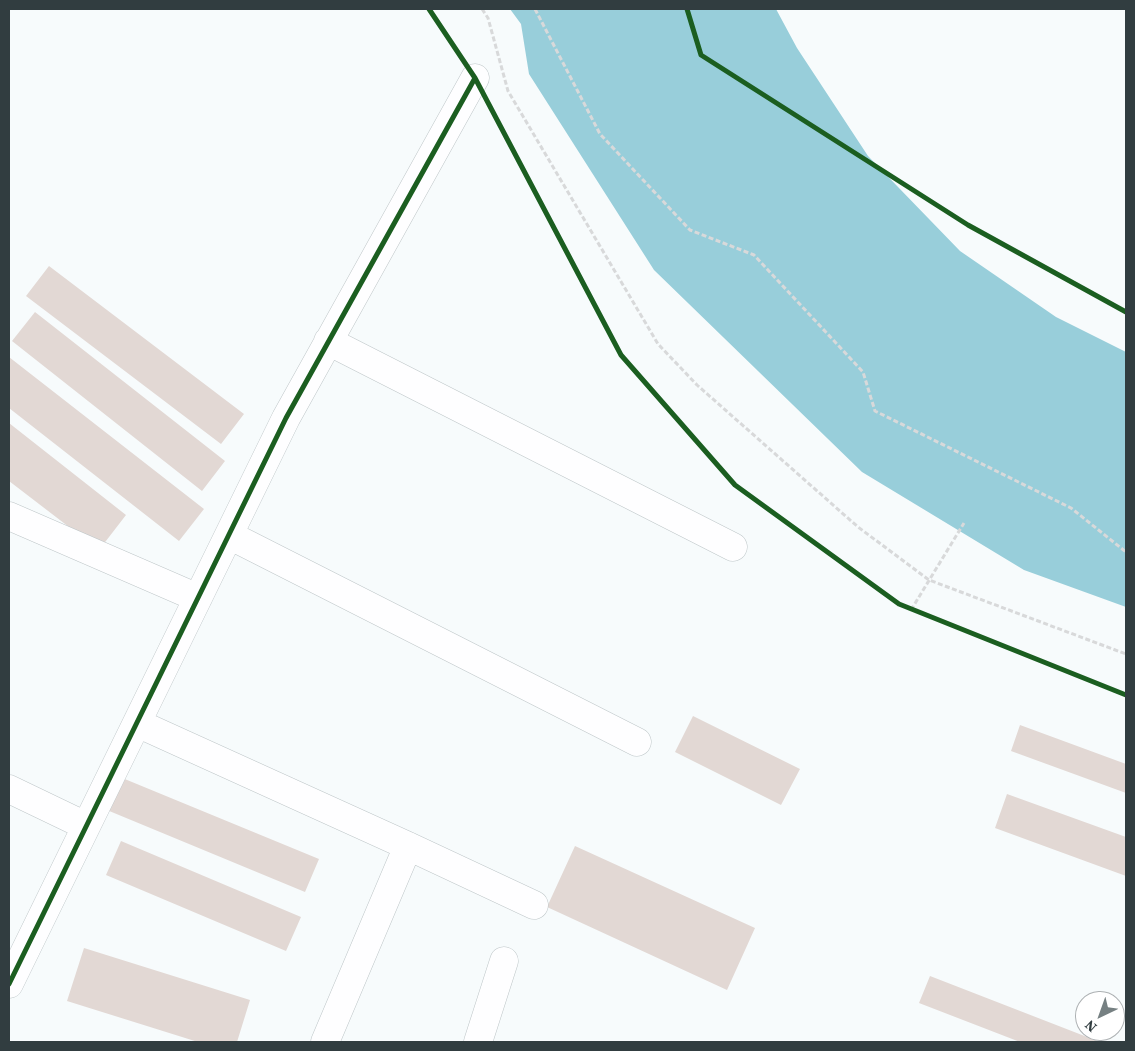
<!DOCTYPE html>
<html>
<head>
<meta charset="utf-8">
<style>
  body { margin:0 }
  #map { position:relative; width:1135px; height:1051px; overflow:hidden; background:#f7fbfc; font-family:"Source Serif 4",serif }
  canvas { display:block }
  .frame { position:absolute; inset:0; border:10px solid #313d40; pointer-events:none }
  .north { position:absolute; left:1075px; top:991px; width:50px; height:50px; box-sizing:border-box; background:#fff; border:1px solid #adb1b3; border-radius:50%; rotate:222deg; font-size:14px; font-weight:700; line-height:20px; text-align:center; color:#313d40 }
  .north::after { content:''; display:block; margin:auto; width:18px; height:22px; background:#768082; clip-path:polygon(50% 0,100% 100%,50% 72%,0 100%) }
</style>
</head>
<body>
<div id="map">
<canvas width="1135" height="1051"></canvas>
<div class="frame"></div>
<div class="north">N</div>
</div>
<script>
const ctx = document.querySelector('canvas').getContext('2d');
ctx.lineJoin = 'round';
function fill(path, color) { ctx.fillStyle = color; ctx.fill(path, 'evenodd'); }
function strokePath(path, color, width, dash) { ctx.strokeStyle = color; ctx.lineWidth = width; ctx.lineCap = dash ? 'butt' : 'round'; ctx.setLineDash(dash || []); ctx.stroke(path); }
const water = new Path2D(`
  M510 9H776L797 48 868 156 960 251 1056 317 1126 352V607L1024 570 862 472 654 270 529 74 521 24Z`);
const building = new Path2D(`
  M49 266 244 414 221 444 26 296Z
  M35 312 225 461 202 491 12 341Z
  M9 357 204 509 179 541 9 408Z
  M9 423 126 515 99 550 9 481Z
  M693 716 800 769 781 805 675 752Z
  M1020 725 1126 764V793L1011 751Z
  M115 775 319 859 305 892 102 808Z
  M1007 794 1126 837V876L995 828Z
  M121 841 301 917 286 951 106 875Z
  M575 846 755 928 727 990 547 907Z
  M84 948 250 1000 237 1042H198L67 1001Z
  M930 976 1100 1042H1020L919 1003Z`);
const path = new Path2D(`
  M482 9 488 18 508 91 658 344 697 385 858 527 929 580 1126 654
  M535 9 600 134 690 230 754 255 863 372 875 411 1071 508 1126 552
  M911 610 964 523`);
const minor = new Path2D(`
  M328 341 733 547
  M9 516 198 598
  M229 535 637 742
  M137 723 408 846 534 905
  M9 789 86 826
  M9 984 286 418 475 78
  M325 1042 408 846
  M478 1042 504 961`);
const cycleway = new Path2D(`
  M429 9 475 78 621 355 735 485 899 604 1126 695
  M687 9 701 55 968 225 1126 312
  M9 984 286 418 475 78`);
fill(water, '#98ceda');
fill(building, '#e2d8d4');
strokePath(minor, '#bec6c8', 29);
strokePath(path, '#d8d9da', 3, [5, 2.5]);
strokePath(minor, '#fefeff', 28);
strokePath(cycleway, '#1b5e20', 5);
</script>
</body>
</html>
